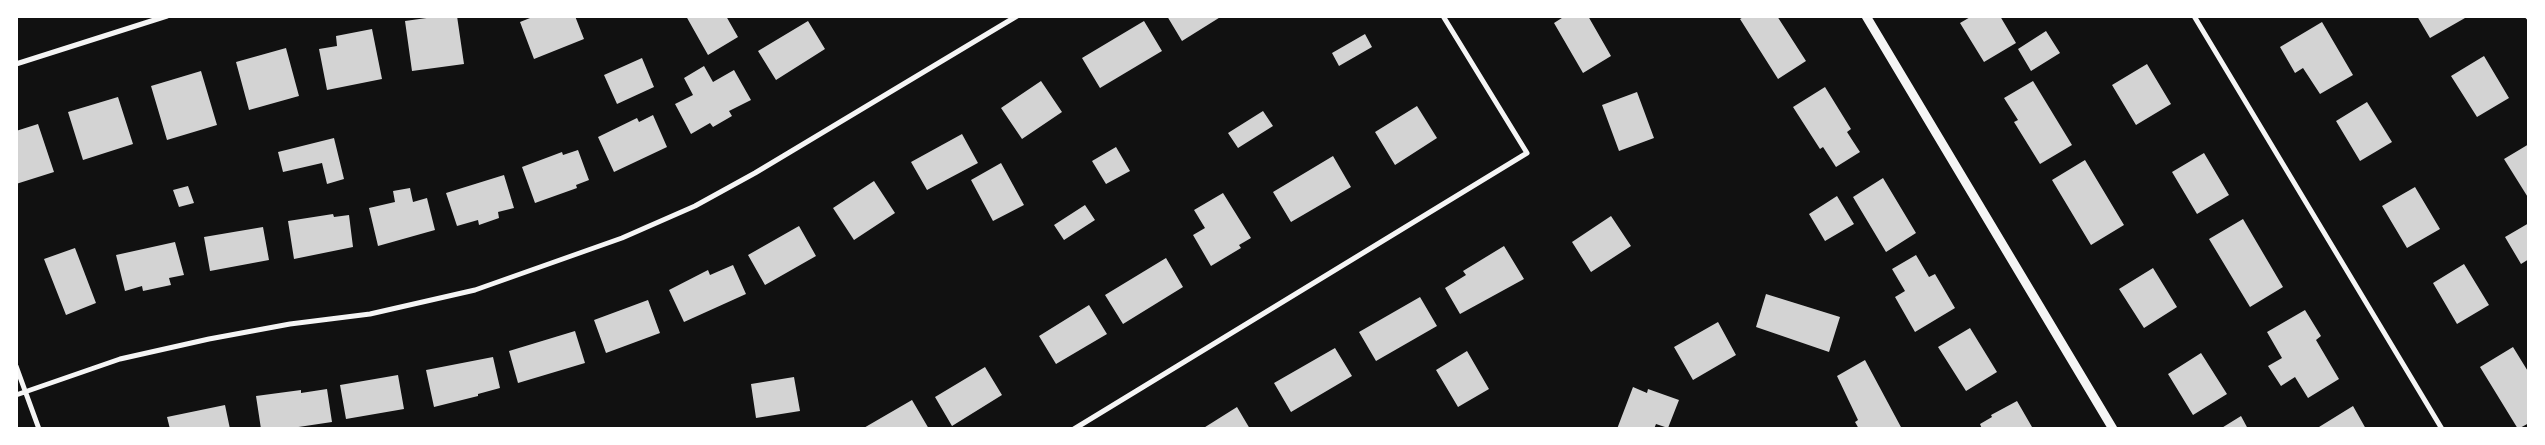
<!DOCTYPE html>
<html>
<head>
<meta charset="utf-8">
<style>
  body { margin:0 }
  #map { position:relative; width:2545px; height:445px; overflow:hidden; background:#111; font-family:Roboto,sans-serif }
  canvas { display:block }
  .frame { position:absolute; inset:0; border:18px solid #fff; pointer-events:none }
</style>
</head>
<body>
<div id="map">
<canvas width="2545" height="445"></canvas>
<div class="frame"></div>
</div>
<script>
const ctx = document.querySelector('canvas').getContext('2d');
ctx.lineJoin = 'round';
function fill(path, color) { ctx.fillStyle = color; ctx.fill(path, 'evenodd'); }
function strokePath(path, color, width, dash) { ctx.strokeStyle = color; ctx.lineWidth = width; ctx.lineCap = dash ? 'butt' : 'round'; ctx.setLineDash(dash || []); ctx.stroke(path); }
const building = new Path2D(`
  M441 16H457L464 64 412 71 405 21Z
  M535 16H575L584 39 534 59 520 22Z
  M686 16H726L738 37 708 55Z
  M1167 16H1222L1182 41Z
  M1565 16H1588L1611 56 1583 73 1554 23Z
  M1745 16H1777L1806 61 1778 79 1740 19Z
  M1972 16H2000L2016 43 1984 62 1960 23Z
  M2417 16H2463L2465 18 2430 38Z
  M808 21 825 49 776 80 758 51Z
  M1144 21 1162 51 1100 88 1082 58Z
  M2322 22 2353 75 2320 94 2303 68 2295 73 2280 47Z
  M372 29 382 79 327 90 319 49 337 46 336 36Z
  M2046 31 2060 53 2031 71 2018 49Z
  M1365 34 1372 47 1339 66 1332 53Z
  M286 48 299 96 249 110 236 62Z
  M2484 56 2509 98 2477 117 2451 76Z
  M642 58 654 87 617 104 604 75Z
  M2147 64 2171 104 2136 125 2112 85Z
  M704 66 713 82 734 70 751 100 729 111 732 116 713 127 710 123 691 134 675 104 693 95 684 78Z
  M201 71 217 125 167 140 151 86Z
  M1041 81 1062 112 1022 139 1001 108Z
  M2033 81 2072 145 2040 164 2014 122 2018 120 2004 98Z
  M1825 87 1851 129 1847 132 1860 152 1836 167 1823 147 1820 149 1793 107Z
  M1637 92 1654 138 1619 151 1602 105Z
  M118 97 133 144 83 160 68 112Z
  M2367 102 2392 142 2360 161 2336 121Z
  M1417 106 1437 138 1395 165 1375 132Z
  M1263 111 1273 126 1238 148 1228 133Z
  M653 115 667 147 614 172 598 137 637 118 639 122Z
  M38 124 54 172 16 184V131Z
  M962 134 978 163 927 190 911 162Z
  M334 138 344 179 327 184 322 163 283 172 278 152Z
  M2529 144V199L2504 159Z
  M1116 147 1130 171 1106 184 1092 161Z
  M578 150 589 180 576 185 577 188 535 203 522 167 562 152 563 155Z
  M2204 153 2229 195 2197 214 2172 172Z
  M1333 156 1351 187 1291 222 1273 192Z
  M2085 160 2124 225 2091 245 2052 180Z
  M1001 163 1024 205 993 221 971 180Z
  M504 175 514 208 498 212 499 218 479 225 478 220 457 226 446 193Z
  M1883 178 1916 233 1886 252 1853 197Z
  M874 181 895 213 854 240 833 208Z
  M188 186 194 203 179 207 173 190Z
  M2415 187 2440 229 2407 248 2382 206Z
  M410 188 413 202 427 198 435 230 378 246 369 208 395 202 393 191Z
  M1223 193 1251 238 1239 245 1241 248 1211 266 1193 235 1205 228 1194 210Z
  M1837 196 1854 224 1825 241 1809 214Z
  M1085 205 1095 220 1064 240 1054 225Z
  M333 214 334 217 349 215 353 247 294 259 288 221Z
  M1611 216 1631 246 1591 272 1572 242Z
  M2243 219 2283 287 2250 307 2209 239Z
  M2529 223V259L2521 264 2505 237Z
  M799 226 816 256 765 285 748 255Z
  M263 227 269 260 210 271 204 237Z
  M175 242 184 275 169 278 171 285 143 291 142 286 125 291 116 255Z
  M1504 246 1524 279 1460 314 1445 288 1466 275 1463 271Z
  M75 248 96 303 66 315 44 259Z
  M1916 255 1929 277 1935 274 1955 308 1915 332 1895 297 1905 291 1892 269Z
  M1166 258 1183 287 1123 324 1105 295Z
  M2464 264 2489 305 2457 324 2433 283Z
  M733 265 746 294 684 322 669 290 708 270 710 275Z
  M2153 268 2177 307 2144 328 2119 289Z
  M1766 294 1840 317 1829 352 1756 327Z
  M1420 297 1437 326 1376 361 1359 332Z
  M648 300 660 333 606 353 594 320Z
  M1089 305 1107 334 1056 364 1039 336Z
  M2305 310 2321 336 2316 340 2339 379 2308 398 2295 377 2281 386 2268 366 2282 358 2267 332Z
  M1718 322 1736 355 1693 380 1674 347Z
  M1970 328 1997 372 1966 391 1938 347Z
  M575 331 585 363 518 383 509 351Z
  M2513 347 2529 373V423L2518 429 2480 367Z
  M1335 348 1352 376 1291 412 1274 383Z
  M1467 351 1489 389 1458 407 1436 370Z
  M2201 353 2227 394 2193 415 2168 374Z
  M493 357 500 388 478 394V396L434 407 426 370Z
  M1865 360 1902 429H1859L1855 422 1858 420 1837 376Z
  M985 367 1002 395 952 426 935 397Z
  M398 375 404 409 346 419 340 385Z
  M794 377 800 411 756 418 751 384Z
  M1633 387 1647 393 1648 389 1679 400 1668 428 1656 424 1654 429H1617Z
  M327 389 332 422 285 429H261L256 396 301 390V393Z
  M912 400 929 429H862Z
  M2017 401 2032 427 1982 429 1980 424 1992 417 1991 415Z
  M225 405 230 429H170L167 417Z
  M2353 406 2366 429H2320L2319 427Z
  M1237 407 1250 429H1202Z
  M2241 416 2248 429H2220Z`);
const minor = new Path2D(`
  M2194 16 2442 429
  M2527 16 2529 18
  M16 64 167 16
  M16 366 39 429
  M16 395 120 359 209 339 290 324 370 314 475 290 622 238 695 206 755 173 1017 16
  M1074 429 1527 153 1443 16`);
const tertiary = new Path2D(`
  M1866 16 2113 429`);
fill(building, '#d3d3d3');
strokePath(minor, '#f5f5f5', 5);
strokePath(tertiary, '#f5f5f5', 9);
</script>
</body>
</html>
